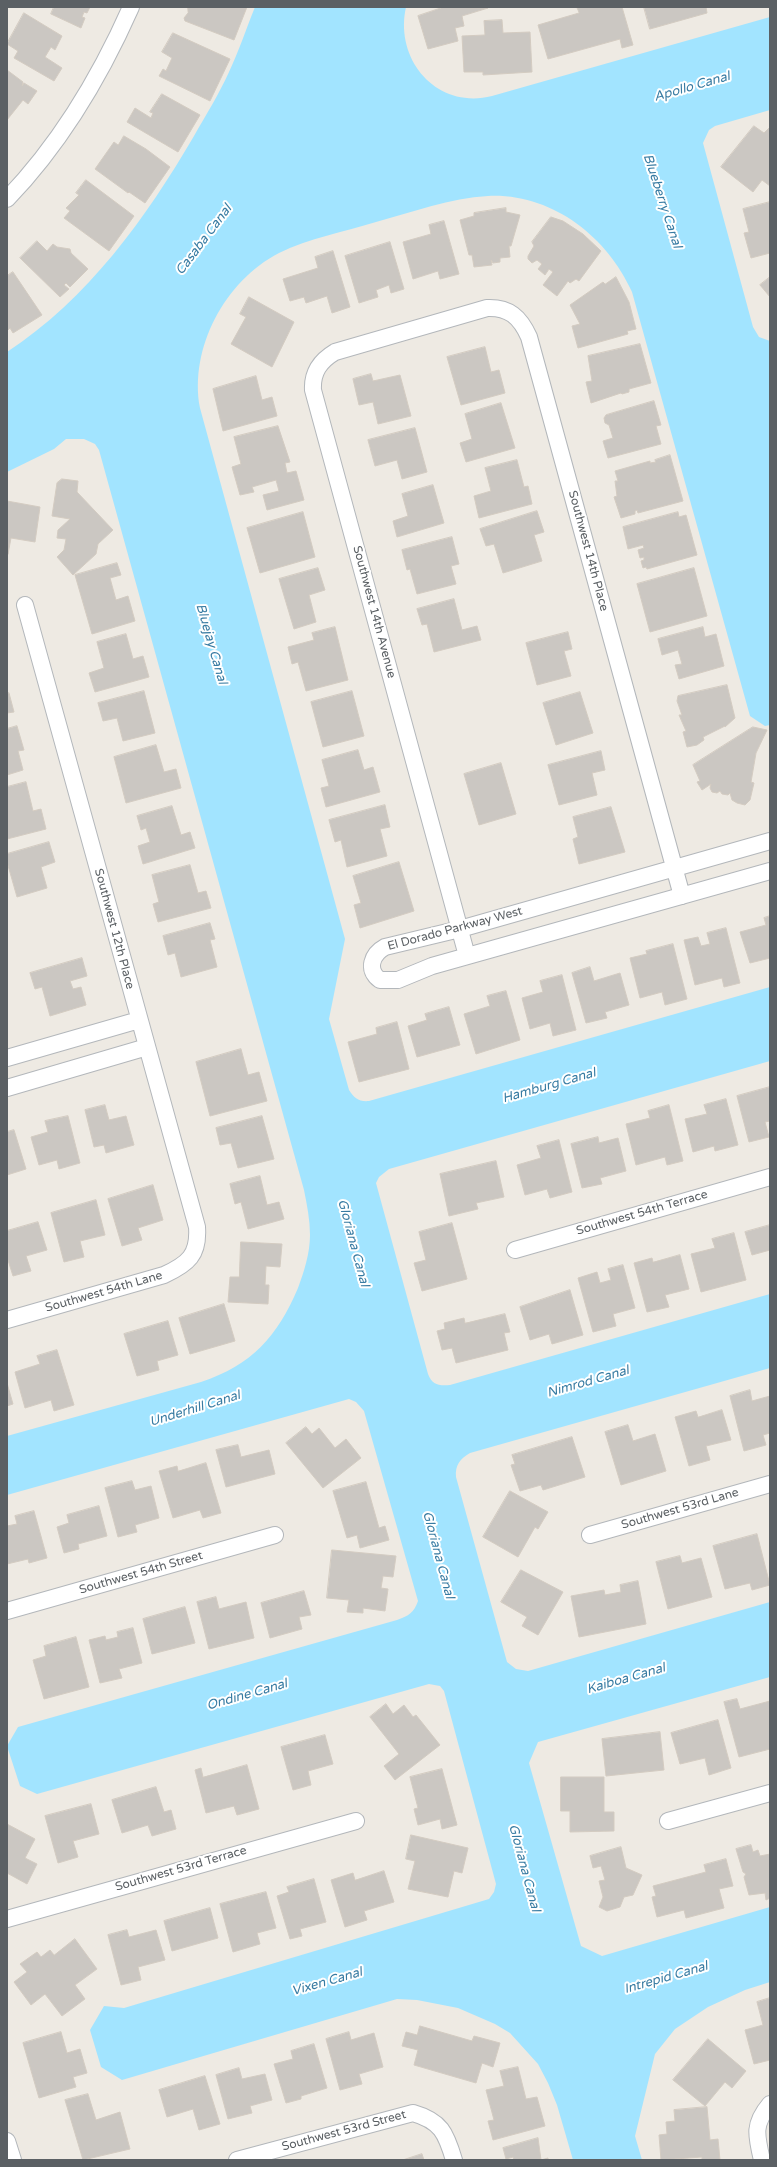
<!DOCTYPE html>
<html>
<head>
<meta charset="utf-8">
<style>
  body { margin:0 }
  #map { position:relative; width:777px; height:2167px; overflow:hidden; background:#eeeae3; font-family:"Varela Round",sans-serif }
  canvas { display:block }
  .frame { position:absolute; inset:0; border:8px solid #5b6064; pointer-events:none }
</style>
</head>
<body>
<div id="map">
<canvas width="777" height="2167"></canvas>
<div class="frame"></div>
</div>
<script>
const ctx = document.querySelector('canvas').getContext('2d');
ctx.lineJoin = 'round';
function fill(path, color) { ctx.fillStyle = color; ctx.fill(path, 'evenodd'); }
function strokePath(path, color, width, dash) { ctx.strokeStyle = color; ctx.lineWidth = width; ctx.lineCap = dash ? 'butt' : 'round'; ctx.setLineDash(dash || []); ctx.stroke(path); }
function drawText(font, color, halo, rows, align = 'center') {
  ctx.font = font + ' "Varela Round",sans-serif'; ctx.lineWidth = 4; ctx.setLineDash([]); ctx.textBaseline = 'middle'; ctx.strokeStyle = halo; ctx.fillStyle = color; for (const [text, x, y, turn = 0] of rows) {
    ctx.save(); ctx.translate(x, y); ctx.rotate((+turn || 0) * Math.PI / 180); ctx.textAlign = isNaN(turn) ? turn : align; if (halo) ctx.strokeText(text, 0, 0); ctx.fillText(text, 0, 0); ctx.restore();
  }
}
const water = new Path2D(`
  M255 7H406C394 60 437 110 492 96L770 17V110L715 126 709 130 703 143 753 327 759 337 770 341V725L765 726 750 716 632 292C607 236 551 193 488 196 450 198 413 212 376 222 344 232 309 238 279 253 225 281 189 348 200 408L345 939 329 1019 349 1090C354 1098 359 1102 369 1101L770 987V1061L389 1169 379 1177 376 1183 428 1374C432 1385 439 1386 450 1385L770 1294V1368L470 1453C460 1459 455 1465 456 1477L507 1662 516 1669 528 1671 770 1602V1677L538 1742 529 1763 581 1946 602 1956 770 1907V1982L745 1990 708 2007 675 2029 655 2054 635 2136 642 2160H573L557 2105 548 2083 538 2064 510 2033 495 2024 458 2008 417 2000 397 1999 122 2080 101 2067 90 2030 104 2006 124 2008 489 1899 494 1892 496 1884 444 1691 440 1686 429 1684 37 1794 20 1786 7 1746 18 1727 397 1620C408 1616 414 1613 418 1601L364 1411 356 1402 349 1399 7 1495V1436L201 1382C252 1365 277 1337 298 1288 304 1272 310 1253 310 1235 310 1220 307 1205 304 1190L99 450 95 444 84 439H66L54 449 7 472V352C88 299 146 218 194 136 206 115 219 94 229 72 239 51 246 29 255 7Z`);
const building = new Path2D(`
  M54 7H90L87 13 84 12 82 17 85 18 81 28 51 14Z
  M188 7H247L234 40 185 21 184 18 188 13Z
  M444 7 488 8 462 16 464 26 455 28 458 41 428 49 418 16Z
  M577 7H622L633 45 622 48 620 39 548 59 538 25 579 13Z
  M644 7H706L707 13 650 29Z
  M24 13 62 36 55 50 51 47 45 57 62 68 54 81 14 58 18 51 7 44Z
  M502 20 503 33 530 32 532 72 483 75V72H464L462 36 485 35 484 21Z
  M173 33 230 59 210 101 159 76 163 69 166 71 172 58 162 52Z
  M7 70 23 82 22 86 24 83 37 91 28 104 23 100 7 120Z
  M162 94 200 115 178 152 127 122 135 108 151 118 153 113 150 112Z
  M754 126 764 133 770 127V186L762 180 753 192 721 167Z
  M124 136 146 149 170 167 145 203 129 192 128 193 95 169 114 142 118 145Z
  M86 180 134 216 109 251 64 218 70 211 66 208 79 195 76 193Z
  M770 202V253L751 258 744 233 749 232 743 209Z
  M506 208V212L520 215 511 246H509L510 257 500 258V262L493 263 491 260 492 265 474 267 472 255H469L460 220 474 216V213Z
  M551 217 563 221 583 234 601 251 579 281 576 279 570 283 568 281 557 296 543 285 553 272 549 269 545 275 538 269 542 264 537 260 532 263 528 259V256L534 246 532 242Z
  M444 221 459 274 440 279 438 271 413 279 403 242 431 234 429 225Z
  M37 241 47 251 53 244 57 247 70 249 71 253 88 269 70 287 66 283 64 285 69 289 60 297 20 258Z
  M390 242 404 289 391 293 389 285 376 290 378 297 359 303 345 256Z
  M333 251 350 307 332 313 327 296 306 303 304 297 290 301 283 279 318 268 315 257Z
  M13 272 42 315 13 333 10 328 7 331V276Z
  M616 277 629 302 636 329 627 331 628 334 578 348 572 326 580 324 570 305 603 282 605 284Z
  M770 277V297L760 285Z
  M249 297 294 322 272 367 231 344 246 317 240 314Z
  M640 344 651 383 629 389V392L622 394 621 393 591 403 586 382 592 381 588 356Z
  M485 347 491 372 499 370 505 393 461 405 447 357Z
  M371 374 373 381 400 375 411 416 378 424 373 402 359 405 353 379Z
  M256 376 262 400 272 397 277 416 223 431 213 389Z
  M654 401 661 425 656 426 661 444 608 458 603 441 613 438 609 425 605 423 604 418 606 415Z
  M501 403 515 448 466 462 460 443 472 439 465 414Z
  M278 426 290 462 285 463 287 473 296 471 304 500 267 510 263 495 279 491 276 480 252 487 254 492 240 495 232 467 241 464 234 437Z
  M415 428 427 472 402 479 397 460 375 466 368 440Z
  M670 455 683 501 638 513 637 510 635 511V514L621 518 614 497 617 496 615 481H618L615 471 650 461V463L656 462 655 460Z
  M517 460 524 487 528 486 532 504 479 518 474 496 491 491 485 468Z
  M62 479 78 481 77 492 113 530 98 544 96 554 73 575 57 557 64 550 66 539 57 538 58 530 70 519 52 516 57 483Z
  M433 485 444 523 397 537 393 521 408 516 402 494Z
  M7 501 40 507 35 542 11 538 8 554Z
  M537 511 544 532 534 535 542 561 503 573 494 544 486 546 480 529Z
  M303 512 315 557 260 573 247 528Z
  M678 512 679 517 686 515 697 555 647 569 646 567 643 568 641 561 644 560V557L640 558 638 550 644 548 643 545 628 549 623 527Z
  M452 537 459 564 451 566 456 584 417 594 410 569 407 570 402 550Z
  M117 563 121 575 110 578 116 600 128 596 135 621 92 634 75 575Z
  M318 568 325 590 309 595 316 622 294 629 279 579Z
  M694 568 707 616 650 632 637 584Z
  M454 599 462 630 477 626 481 640 434 652 427 624 422 625 417 609Z
  M335 627 348 680 306 691 298 662 292 664 288 647 314 640 312 633Z
  M703 627 705 637 716 634 724 666 679 679 675 665 682 664 678 650 662 655 658 639Z
  M568 632 572 649 564 651 571 676 537 685 526 643Z
  M126 634 133 659 143 656 149 677 95 692 89 673 104 668 97 642Z
  M727 685 735 718 725 727V726L703 737 704 740 697 745 687 747 683 732 686 731 679 715H682L677 701 678 696Z
  M144 691 155 733 123 741 117 718 103 721 98 703Z
  M352 691 364 736 323 747 311 702Z
  M580 692 593 733 556 745 543 703Z
  M9 693 14 712 7 713V694Z
  M17 726 24 750 18 751 23 770 7 775V729Z
  M753 727 767 730 756 753 751 782 754 783 750 800 745 805 737 803 732 800 730 793 728 795 722 794 720 791 717 793 712 792 710 788 711 784 702 790 697 782 700 781 693 765Z
  M156 745 164 772 176 769 181 788 126 803 114 757Z
  M358 750 364 770 373 767 380 792 326 807 321 788 329 786 322 760Z
  M601 751 605 770 592 773 597 795 559 805 548 765Z
  M501 763 516 814 479 825 464 774Z
  M26 782 33 811 41 809 46 829 7 839V787Z
  M385 805 390 827 380 829 387 856 347 867 341 840 335 842 329 820Z
  M172 806 181 835 190 832 195 848 143 864 138 846 150 842 146 828 141 830 137 816Z
  M611 807 625 852 579 864 573 839 578 837 573 817Z
  M49 842 55 862 41 867 47 888 17 897 7 862V854Z
  M399 862 414 911 360 928 354 905 361 903 353 876Z
  M190 865 198 893 206 891 211 908 158 922 153 904 159 902 152 875Z
  M770 916V958L750 963 740 932 766 925 764 918Z
  M210 923 215 939 210 940 217 967 181 977 175 953 168 955 163 936Z
  M726 928 740 983 724 987 722 978 695 985 684 940 698 937 701 946 710 944 707 933Z
  M673 944 687 999 665 1005 662 992 640 998 630 958 647 954 646 951Z
  M82 958 87 976 70 981 73 989 81 987 86 1005 50 1016 42 987 35 989 30 973Z
  M590 967 594 981 620 973 629 1005 605 1012 607 1018 586 1023 572 973Z
  M562 975 576 1030 553 1036 550 1023 530 1029 522 998 543 992 540 981Z
  M506 991 520 1040 476 1054 464 1014 490 1006 487 996Z
  M449 1007 460 1045 417 1057 408 1026 427 1020 425 1014Z
  M397 1022 409 1069 359 1082 348 1042 377 1034 376 1028Z
  M241 1049 248 1075 259 1072 267 1101 210 1116 196 1062Z
  M770 1087V1121L765 1122 769 1137 749 1142 737 1096Z
  M726 1099 738 1145 715 1151 714 1146 693 1152 685 1119 707 1114 704 1105Z
  M105 1105 109 1120 126 1116 134 1145 106 1153 104 1145 94 1147 85 1110Z
  M669 1105 683 1161 667 1165 665 1157 636 1165 626 1124 650 1118 648 1111Z
  M68 1116 80 1163 59 1169 57 1160 39 1165 31 1137 48 1132 45 1121Z
  M262 1116 274 1159 238 1168 231 1143 220 1145 216 1128Z
  M14 1130 26 1169 7 1175V1132Z
  M598 1137 599 1143 618 1138 626 1171 600 1178 602 1184 582 1188 571 1144Z
  M559 1140 572 1192 550 1198 547 1189 525 1195 517 1165 541 1158 537 1146Z
  M496 1161 504 1197 476 1203 478 1209 449 1216 440 1174Z
  M260 1176 267 1205 279 1202 284 1219 248 1229 241 1202 235 1204 230 1184Z
  M153 1185 163 1220 138 1228 142 1240 122 1246 108 1199Z
  M96 1200 105 1235 80 1241 84 1257 64 1262 51 1213Z
  M38 1222 47 1250 26 1256 31 1271 13 1276 7 1257V1231Z
  M452 1223 467 1279 422 1291 414 1263 426 1260 419 1232Z
  M770 1225V1250L752 1255 745 1232Z
  M734 1233 746 1280 701 1292 691 1254 715 1248 712 1239Z
  M241 1242 282 1244 280 1267 266 1266 265 1285H269L268 1304 228 1302 230 1277H239Z
  M680 1255 689 1289 665 1295 669 1307 647 1312 634 1263 652 1258 653 1262Z
  M623 1265 635 1308 613 1314 616 1326 593 1332 578 1278 597 1272 600 1283 611 1280 608 1269Z
  M570 1290 583 1335 552 1344 549 1334 530 1340 520 1307Z
  M224 1304 235 1341 190 1354 179 1318Z
  M505 1314 510 1332 504 1333 508 1350 456 1363 452 1348 442 1350 437 1331 445 1329 444 1323 464 1318 465 1323Z
  M168 1321 178 1355 157 1361 159 1370 137 1376 124 1334Z
  M57 1350 74 1405 54 1411 51 1400 25 1408 15 1372 40 1364 37 1356Z
  M7 1383 13 1404 7 1406Z
  M750 1390 752 1401 770 1396V1433L763 1435 766 1445 744 1451 730 1396Z
  M722 1410 731 1440 706 1446 710 1460 689 1466 675 1417 696 1411 698 1417Z
  M628 1425 633 1441 655 1434 666 1471 621 1485 605 1432Z
  M306 1427 312 1434 319 1428 335 1448 346 1439 361 1458 323 1488 286 1443Z
  M572 1437 585 1477 543 1490 541 1485 520 1491 511 1465 515 1464 512 1455Z
  M238 1445 241 1457 269 1450 275 1474 226 1487 216 1450Z
  M206 1463 221 1513 203 1518 200 1510 173 1518 159 1471 177 1466 178 1471Z
  M132 1481 135 1490 151 1486 159 1518 135 1525 137 1532 118 1537 105 1488Z
  M366 1482 379 1528 385 1526 389 1540 360 1548 357 1535 347 1538 333 1491Z
  M510 1491 548 1512 538 1529 535 1527 518 1557 483 1537Z
  M99 1506 107 1536 78 1544 79 1549 64 1553 57 1527 69 1523 67 1515Z
  M34 1511 47 1558 29 1563 28 1559 7 1564V1526L17 1524 15 1516Z
  M757 1534 770 1585 752 1590 750 1583 725 1589 713 1546Z
  M332 1550 396 1556 393 1577 383 1576 381 1588 388 1589 385 1611 363 1608V1613L347 1612 349 1600 327 1598Z
  M680 1556 682 1563 701 1558 712 1597 668 1609 656 1562Z
  M521 1570 563 1592 538 1635 522 1626 527 1617 501 1602Z
  M638 1581 646 1624 579 1637 571 1596 604 1590 605 1595 621 1592 620 1585Z
  M304 1591 311 1615 299 1617 302 1629 270 1638 261 1603Z
  M216 1597 219 1609 246 1602 254 1638 209 1649 197 1602Z
  M185 1607 195 1643 152 1654 143 1619Z
  M133 1628 142 1663 119 1669 122 1678 100 1683 89 1640 105 1636 106 1640 118 1637 117 1632Z
  M76 1637 89 1687 44 1699 33 1660 46 1656 44 1646Z
  M737 1699 740 1709 770 1701V1749L739 1757 724 1702Z
  M386 1704 393 1714 404 1705 413 1717 416 1715 440 1745 395 1780 384 1766 399 1754 370 1717Z
  M718 1720 731 1768 709 1775 705 1758 680 1764 671 1733Z
  M660 1732 664 1770 606 1776 602 1739Z
  M325 1735 333 1764 308 1771 311 1785 293 1790 281 1747Z
  M247 1765 259 1809 237 1815 234 1806 206 1813 195 1770 201 1768 203 1777Z
  M442 1769 457 1825 442 1829 440 1819 418 1825 414 1809 418 1808 410 1777Z
  M561 1777H604V1812H614V1831L570 1832V1811H561Z
  M156 1787 164 1812 171 1810 176 1829 152 1836 148 1825 122 1833 112 1800Z
  M91 1804 99 1834 73 1841 78 1857 58 1863 45 1816Z
  M7 1824 35 1839 25 1858 37 1864 27 1884 7 1873Z
  M411 1835 468 1848 462 1873 454 1871 448 1897 408 1889 415 1861 406 1859Z
  M751 1845 753 1852 758 1850 760 1856 770 1854V1898L766 1900 765 1893 749 1895 744 1877 746 1874 743 1872 736 1849Z
  M621 1847 626 1868 642 1875 633 1895 624 1897 620 1907 607 1911 599 1907 603 1897 599 1881 605 1880 601 1866 593 1868 590 1856Z
  M726 1859 733 1886 719 1889 724 1908 686 1918 684 1910 657 1917 652 1897 656 1896 653 1886 706 1872 704 1865Z
  M384 1871 394 1902 364 1911 367 1920 345 1927 331 1880 353 1873 355 1880Z
  M314 1879 326 1922 300 1929 302 1936 290 1939 277 1896 289 1892 287 1887Z
  M266 1892 276 1928 257 1933 260 1944 233 1952 220 1904Z
  M210 1908 218 1938 172 1951 164 1921Z
  M127 1930 129 1937 156 1930 165 1960 138 1967 141 1980 121 1985 108 1935Z
  M75 1939 97 1969 75 1985 85 1999 62 2016 45 1994 31 2005 14 1982 27 1972 20 1964 37 1952 41 1957 50 1950 54 1955Z
  M770 1998V2060L754 2064 745 2030 763 2025 757 2002Z
  M420 2026 472 2041 474 2036 500 2043 493 2067 482 2063 476 2083 414 2065 418 2050 402 2046 406 2032 417 2035Z
  M61 2032 67 2053 80 2049 87 2073 73 2077 76 2087 39 2098 23 2043Z
  M349 2032 351 2040 374 2033 383 2067 359 2074 362 2084 340 2090 326 2039Z
  M708 2039 746 2071 732 2088 725 2082 705 2106 673 2080Z
  M314 2044 327 2088 301 2096V2099L286 2103 274 2064 293 2059 291 2051Z
  M518 2067 526 2099 537 2097 545 2126 493 2140 488 2121 494 2120 486 2090 504 2086 500 2071Z
  M239 2068 242 2079 265 2074 272 2100 250 2106 252 2113 228 2119 216 2075Z
  M205 2076 220 2124 199 2130 193 2109 167 2117 159 2090Z
  M88 2094 96 2120 120 2112 130 2149 83 2160 65 2100Z
  M707 2107 710 2140 718 2139 720 2160H702V2157L661 2160 659 2135 667 2134 666 2122 675 2121 674 2110Z
  M538 2138 541 2160 548 2158V2160H514L513 2157 506 2159 503 2148Z
  M422 2154 424 2160H403Z`);
const minor = new Path2D(`
  M7 199C60 144 100 77 131 7
  M770 841 460 929 385 947C372 954 366 970 380 980H398L432 966 770 871
  M467 956 313 390C312 372 320 361 335 352L487 308C509 307 520 317 529 337L682 896
  M7 1058 139 1020
  M7 1088 147 1047
  M515 1250 770 1177
  M7 1320 164 1275C188 1264 199 1255 197 1227L25 605
  M590 1535 770 1484
  M7 1611 275 1535
  M668 1821 770 1793
  M7 1919 356 1821
  M7 2141 13 2160
  M237 2160 413 2113C441 2121 446 2133 454 2160
  M762 2160C756 2135 753 2124 770 2104`);
const streetNames = [
  ["Southwest 14th Place",588,551,75],
  ["Southwest 14th Avenue",374,612,75],
  ["Southwest 12th Place",114,929,75],
  ["El Dorado Parkway West",455,929,-15],
  ["Southwest 54th Terrace",642,1213,-16],
  ["Southwest 54th Lane",104,1292,-16],
  ["Southwest 53rd Lane",680,1509,-16],
  ["Southwest 54th Street",141,1573,-16],
  ["Southwest 53rd Terrace",181,1869,-16],
  ["Southwest 53rd Street",344,2131,-15]
];
const waterNames = [
  ["Apollo Canal",692,87,-16],
  ["Blueberry Canal",662,201,72],
  ["Casaba Canal",204,240,-53],
  ["Bluejay Canal",211,644,74],
  ["Hamburg Canal",549,1086,-16],
  ["Gloriana Canal",353,1243,75],
  ["Nimrod Canal",588,1382,-16],
  ["Underhill Canal",195,1409,-17],
  ["Gloriana Canal",438,1555,75],
  ["Kaiboa Canal",626,1679,-16],
  ["Ondine Canal",247,1695,-16],
  ["Gloriana Canal",524,1868,75],
  ["Intrepid Canal",666,1978,-16],
  ["Vixen Canal",327,1982,-16]
];
fill(water, '#a2e4ff');
fill(building, '#cbc7c2');
strokePath(building, '#d3cbc1', 1);
strokePath(minor, '#b3b7bb', 18);
strokePath(minor, '#fff', 16);
drawText('12px', '#5b6064', '#fff', streetNames);
drawText('italic 13px', '#377ba2', '#fff', waterNames);
</script>
</body>
</html>
